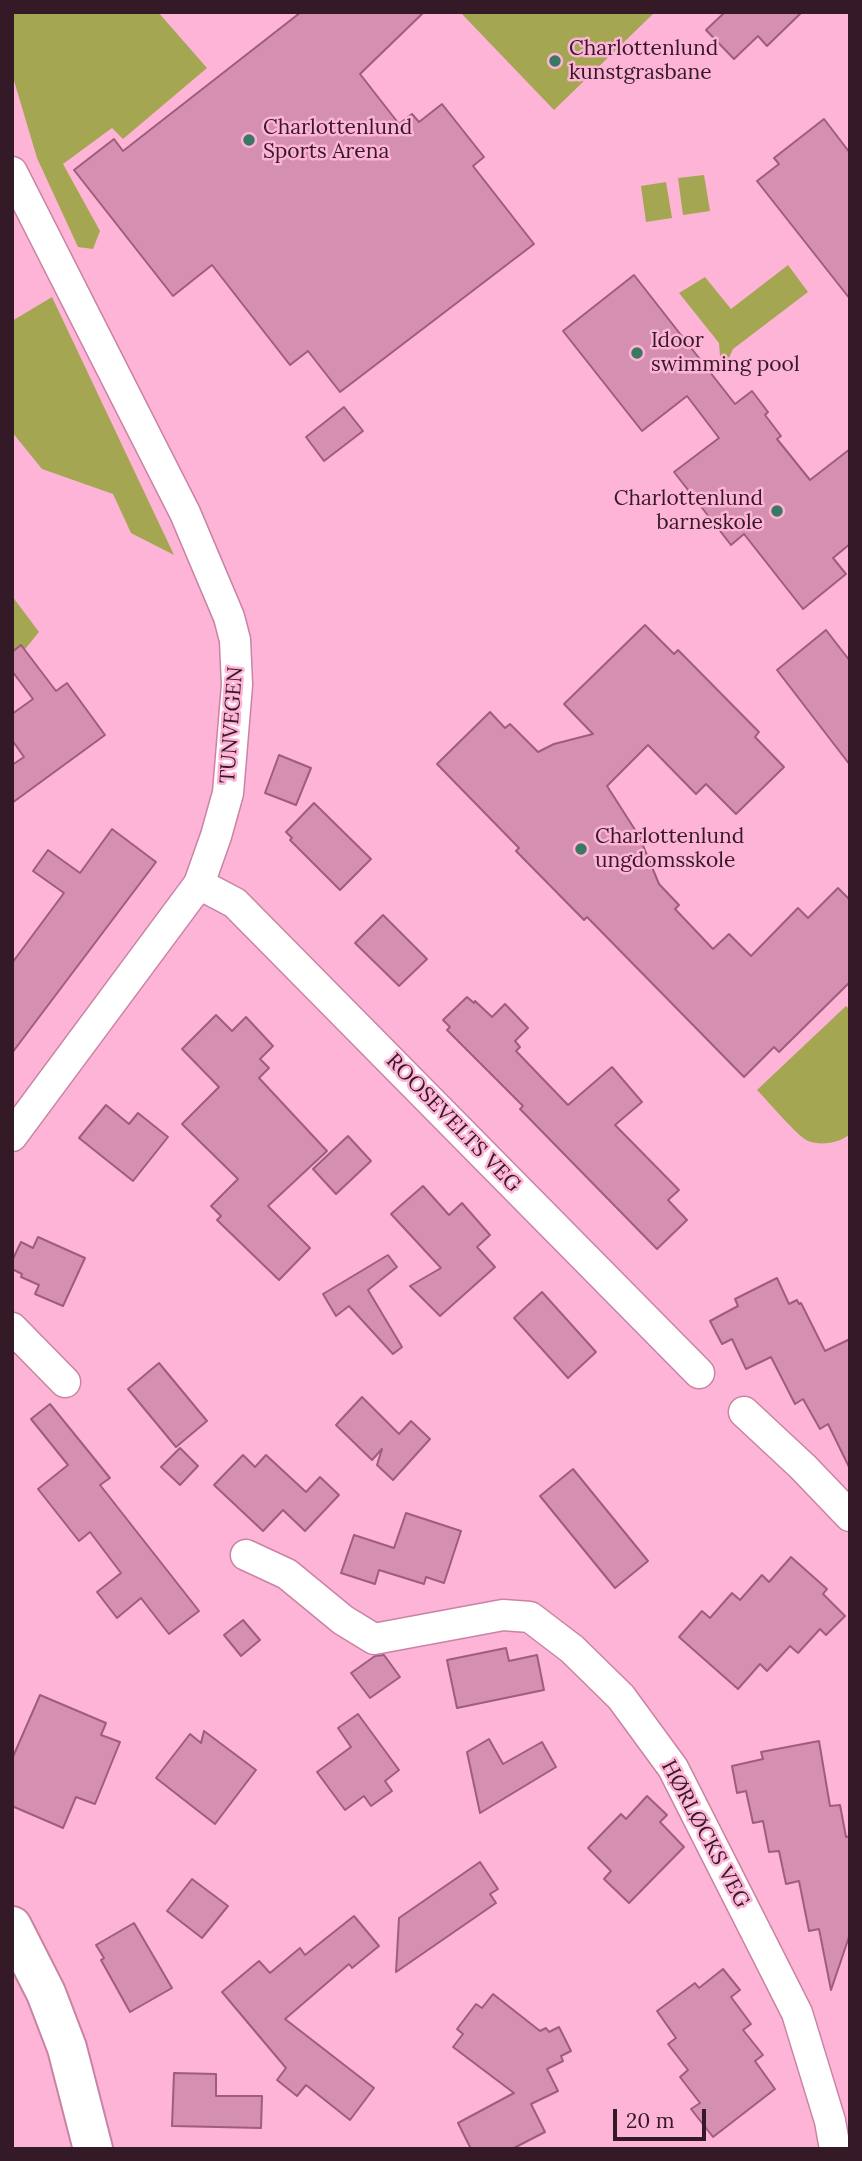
<!DOCTYPE html>
<html>
<head>
<meta charset="utf-8">
<style>
  body { margin:0 }
  #map { position:relative; width:862px; height:2161px; overflow:hidden; background:#feb4d6; font-family:Lora,serif }
  canvas { display:block }
  .frame { position:absolute; inset:0; border:14px solid #341926; pointer-events:none }
  .scale { position:absolute; left:613px; top:2109px; width:93px; height:32px; box-sizing:border-box; border:4px solid #341926; border-top:0; padding-left:9px; font-size:21px; line-height:24px; white-space:nowrap; color:#341926; -webkit-text-stroke:5px #feb4d6; paint-order:stroke }
</style>
</head>
<body>
<div id="map">
<canvas width="862" height="2161"></canvas>
<div class="frame"></div>
<div class="scale">20 m</div>
</div>
<script>
const ctx = document.querySelector('canvas').getContext('2d');
ctx.lineJoin = 'round';
function fill(path, color) { ctx.fillStyle = color; ctx.fill(path, 'evenodd'); }
function strokePath(path, color, width, dash) { ctx.strokeStyle = color; ctx.lineWidth = width; ctx.lineCap = dash ? 'butt' : 'round'; ctx.setLineDash(dash || []); ctx.stroke(path); }
function drawText(font, color, halo, rows, align = 'center') {
  ctx.font = font + ' Lora,serif'; ctx.lineWidth = 5; ctx.setLineDash([]); ctx.textBaseline = 'middle'; ctx.strokeStyle = halo; ctx.fillStyle = color; for (const [text, x, y, turn = 0] of rows) {
    ctx.save(); ctx.translate(x, y); ctx.rotate((+turn || 0) * Math.PI / 180); ctx.textAlign = isNaN(turn) ? turn : align; if (halo) ctx.strokeText(text, 0, 0); ctx.fillText(text, 0, 0); ctx.restore();
  }
}
const green = new Path2D(`
  M12 12H158L207 68 123 139 112 128 63 164 100 231 93 249 78 247 37 158 12 74Z
  M460 12H655L554 110Z
  M704 175 710 211 683 215 678 178Z
  M666 182 672 218 646 222 641 186Z
  M788 265 808 292 733 349 729 358 720 356 719 343 679 293 705 277 731 309Z
  M52 297 174 555 131 533 113 494 42 469 12 432V321Z
  M12 596 39 632 12 665Z
  M846 1006 850 1010V1134C840 1143 821 1146 808 1141 797 1136 768 1101 757 1090Z`);
const building = new Path2D(`
  M301 12H424L360 74 399 124 412 114 419 122 442 104 484 157 473 166 534 244 340 392 308 351 290 365 212 265 173 296 74 170 114 139 123 151Z
  M725 12H802L767 46 758 36 734 59 706 30Z
  M824 119 850 153V299L757 181 779 164 774 158Z
  M634 275 735 404 752 391 768 412 765 415 781 436 777 439 810 480 850 449V544L833 558 846 574 803 609 744 534 731 545 674 472 719 438 687 396 642 431 563 331Z
  M344 407 363 431 324 461 306 437Z
  M645 625 674 654 678 650 759 732 755 737 784 767 736 814 706 784 696 794 648 745 607 786 639 836 659 884 679 905 675 909 713 949 729 934 751 956 798 908 808 918 838 888 850 900V982L779 1052 774 1047 744 1077 587 917 584 920 516 851 519 848 437 764 490 712 505 728 510 724 538 752 554 744 593 734 564 704Z
  M826 630 850 661V765L777 670Z
  M21 645 56 691 67 683 105 735 12 803V765L24 757 12 740V714L33 699 12 671V652Z
  M279 755 311 768 296 805 265 793Z
  M314 803 371 859 340 890 290 840 292 838 286 832Z
  M112 829 156 862 12 1053V963L64 893 33 871 48 850 80 873Z
  M383 915 427 959 399 986 355 943Z
  M467 997 474 1003 475 1001 492 1017 505 1004 528 1028 515 1041 520 1047 516 1051 568 1105 612 1067 642 1102 615 1125 679 1190 668 1200 687 1220 657 1249 520 1109 523 1106 447 1030 450 1027 443 1020Z
  M216 1015 232 1031 246 1017 273 1046 260 1059 269 1068 259 1078 327 1151 268 1206 310 1248 279 1280 217 1220 221 1216 211 1206 238 1179 182 1124 219 1087 182 1049Z
  M106 1105 129 1124 138 1113 168 1137 133 1181 79 1138Z
  M348 1136 371 1161 336 1194 313 1169Z
  M423 1186 449 1215 462 1203 490 1235 477 1247 495 1267 440 1316 410 1286 441 1268 391 1214Z
  M38 1237 85 1258 63 1306 35 1294 39 1285 21 1277 22 1274 12 1269V1261L21 1242 33 1248Z
  M388 1255 397 1267 368 1290 402 1347 393 1354 349 1306 336 1316 323 1294Z
  M777 1278 789 1304 797 1300 799 1304 801 1303 825 1351 850 1339V1469L828 1424 820 1429 803 1399 795 1404 771 1357 746 1369 732 1339 722 1344 710 1321 738 1306 735 1299Z
  M542 1292 596 1352 568 1378 514 1318Z
  M159 1363 207 1421 176 1447 128 1389Z
  M362 1397 399 1434 411 1421 430 1439 393 1480 377 1465 382 1449 372 1460 336 1425Z
  M50 1404 110 1478 100 1485 199 1611 169 1634 141 1598 117 1618 97 1592 121 1573 90 1532 79 1541 38 1489 68 1465 31 1419Z
  M180 1448 198 1466 180 1485 161 1467Z
  M243 1455 255 1467 266 1455 306 1492 320 1477 339 1495 305 1531 283 1510 263 1531 214 1485Z
  M573 1469 648 1561 615 1588 540 1496Z
  M406 1513 461 1531 444 1583 426 1577 424 1584 379 1570 375 1584 341 1573 354 1535 394 1548Z
  M791 1557 827 1589 823 1594 845 1616 826 1635 820 1629 798 1653 790 1646 767 1671 760 1664 738 1689 679 1637 702 1611 710 1618 732 1593 740 1600 762 1575 769 1582Z
  M243 1620 260 1640 241 1656 224 1635Z
  M506 1648 509 1661 537 1655 544 1690 457 1708 447 1660Z
  M384 1655 400 1677 370 1698 351 1673 375 1656Z
  M40 1695 106 1723 101 1735 120 1742 95 1804 76 1797 63 1828 12 1806V1759Z
  M358 1714 399 1770 385 1781 392 1791 371 1806 364 1796 345 1810 317 1772 351 1747 338 1728Z
  M204 1731 256 1770 215 1824 156 1778 190 1734 201 1743Z
  M489 1739 503 1764 542 1742 556 1767 480 1813 467 1752Z
  M819 1741 830 1806 840 1805 846 1837 850 1836V1934L831 1990 819 1929 809 1931 799 1881 786 1884 779 1851 769 1852 763 1821 753 1823 746 1791 737 1793 732 1766 763 1759 761 1752Z
  M647 1796 667 1815 660 1822 684 1847 629 1903 604 1879 611 1871 588 1848 621 1814 626 1819Z
  M480 1862 498 1889 490 1894 496 1903 396 1972 399 1918Z
  M192 1879 228 1906 202 1938 167 1911Z
  M354 1916 379 1946 352 1968 349 1964 285 2019 374 2088 350 2120 306 2085 297 2096 277 2080 286 2068 222 1992 259 1961 270 1973 300 1948 305 1955Z
  M134 1923 172 1988 130 2012 101 1960 104 1958 96 1945Z
  M723 1969 740 1990 731 1997 751 2024 743 2030 763 2055 755 2061 775 2089 713 2137 691 2109 700 2103 680 2077 688 2070 668 2044 676 2038 657 2011 695 1983 699 1988Z
  M493 1994 540 2031 546 2028 549 2032 559 2027 571 2051 561 2056 563 2061 547 2069 558 2091 531 2104 545 2132 512 2149H471L458 2123 514 2093 453 2047 463 2034 457 2029 476 2004 482 2008Z
  M174 2073 216 2074V2096H262L261 2128 172 2126Z`);
const minor = new Path2D(`
  M12 172 185 513 229 617 235 640 237 685 228 793 216 836 199 884 12 1136
  M199 884 235 903 699 1373
  M12 1328 65 1382
  M744 1412 803 1467 850 1516
  M246 1555 287 1574 343 1620 374 1639 503 1615 530 1617 572 1649 621 1697 673 1768 797 2013 830 2121 835 2149`);
const tertiary = new Path2D(`
  M12 1926 46 1993 67 2048 93 2149`);
const markers = [
  [555,61,7,"#3b7864"],
  [249,140,7,"#3b7864"],
  [637,353,7,"#3b7864"],
  [777,511,7,"#3b7864"],
  [581,849,7,"#3b7864"]
];
const poiNames = [
  ["Charlottenlund",569,49],
  ["kunstgrasbane",569,73],
  ["Charlottenlund",263,128],
  ["Sports Arena",263,152],
  ["Idoor",651,341],
  ["swimming pool",651,365],
  ["Charlottenlund",763,499,"right"],
  ["barneskole",763,523,"right"],
  ["Charlottenlund",595,837],
  ["ungdomsskole",595,861]
];
const streetNames = [
  ["TUNVEGEN",232,725,-86],
  ["ROOSEVELTS VEG",453,1123,46],
  ["HØRLØCKS VEG",705,1834,62]
];
fill(green, '#a4a652');
fill(building, '#d58fb0');
strokePath(building, '#9f5d7d', 2);
strokePath(minor, '#c983a4', 33);
strokePath(tertiary, '#c983a4', 42);
strokePath(minor, '#fff', 30);
strokePath(tertiary, '#fff', 38);
for (const [x, y, r, color] of markers) { const dot = new Path2D(); dot.arc(x, y, r, 0, 2 * Math.PI); ctx.fillStyle = color; ctx.fill(dot); strokePath(dot, '#feb4d6', 2.5); }
drawText('21px', '#341926', '#feb4d6', poiNames, 'left');
drawText('21px', '#341926', '#feb4d6', streetNames);
</script>
</body>
</html>
